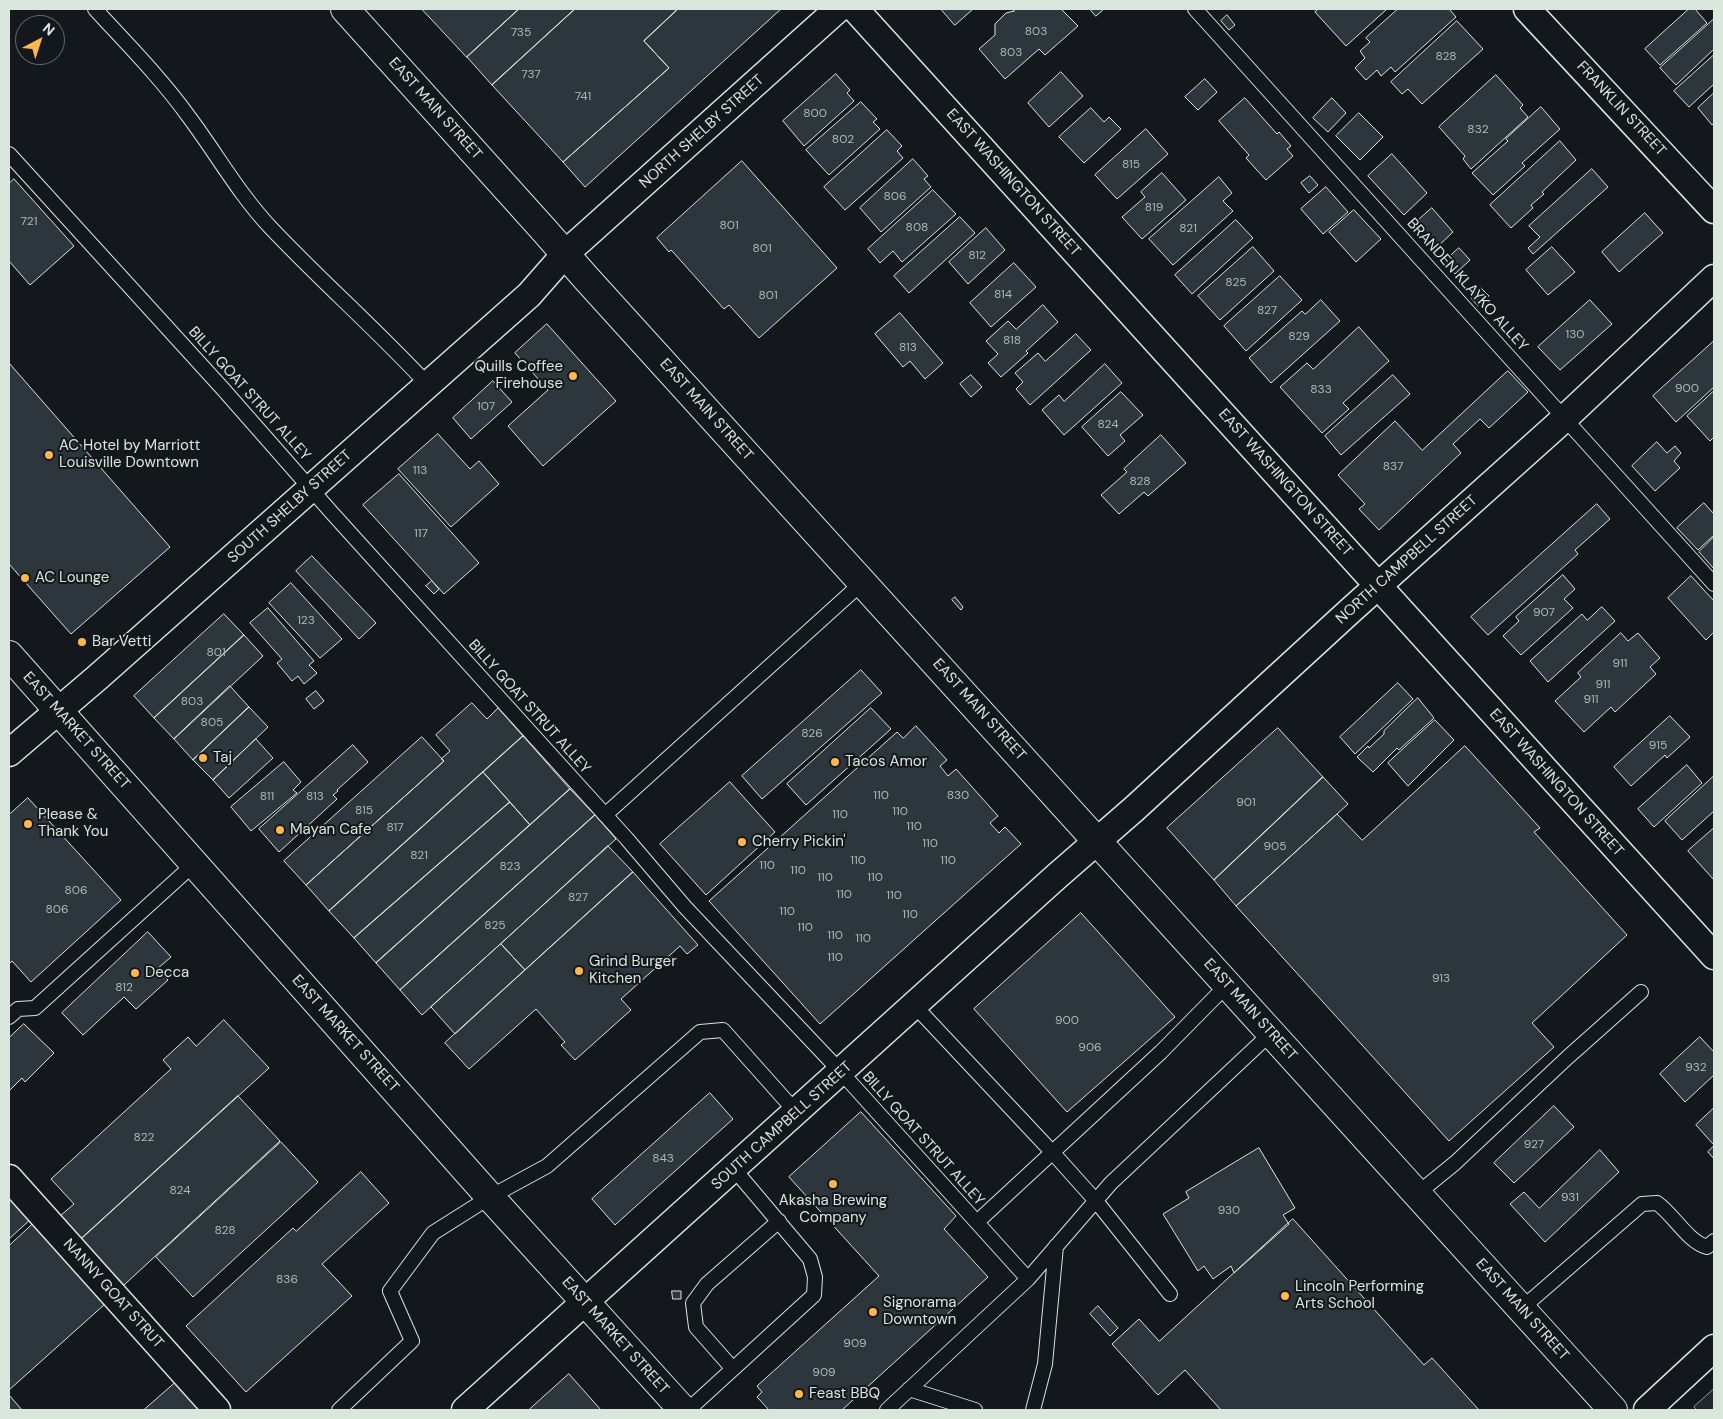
<!DOCTYPE html>
<html>
<head>
<meta charset="utf-8">
<style>
  body { margin:0 }
  #map { position:relative; width:1723px; height:1419px; overflow:hidden; background:#14181c; font-family:"DM Sans",sans-serif }
  canvas { display:block }
  .frame { position:absolute; inset:0; border:10px solid #d8e6dc; pointer-events:none }
  .north { position:absolute; left:15px; top:15px; width:50px; height:50px; box-sizing:border-box; background:#14181c; border:1px solid #626a69; border-radius:50%; rotate:40deg; font-size:14px; font-weight:700; line-height:20px; text-align:center; color:#d8e6dc }
  .north::after { content:''; display:block; margin:auto; width:18px; height:22px; background:#ffb74d; clip-path:polygon(50% 0,100% 100%,50% 72%,0 100%) }
</style>
</head>
<body>
<div id="map">
<canvas width="1723" height="1419"></canvas>
<div class="frame"></div>
<div class="north">N</div>
</div>
<script>
const ctx = document.querySelector('canvas').getContext('2d');
ctx.lineJoin = 'round';
function fill(path, color) { ctx.fillStyle = color; ctx.fill(path, 'evenodd'); }
function strokePath(path, color, width, dash) { ctx.strokeStyle = color; ctx.lineWidth = width; ctx.lineCap = dash ? 'butt' : 'round'; ctx.setLineDash(dash || []); ctx.stroke(path); }
function drawText(font, color, halo, rows, align = 'center') {
  ctx.font = font + ' "DM Sans",sans-serif'; ctx.lineWidth = 4; ctx.setLineDash([]); ctx.textBaseline = 'middle'; ctx.strokeStyle = halo; ctx.fillStyle = color; for (const [text, x, y, turn = 0] of rows) {
    ctx.save(); ctx.translate(x, y); ctx.rotate((+turn || 0) * Math.PI / 180); ctx.textAlign = isNaN(turn) ? turn : align; if (halo) ctx.strokeText(text, 0, 0); ctx.fillText(text, 0, 0); ctx.restore();
  }
}
const parking = new Path2D(`
  M1714 1389V1410H1697L1694 1407Z`);
const building = new Path2D(`
  M422 9H519L467 57Z
  M519 9H575L492 85 467 57Z
  M575 9H678L644 41 669 68 563 162 492 85Z
  M678 9H781L585 187 563 162 669 68 644 41Z
  M941 9H973L955 25Z
  M1012 9H1061L1078 26 1045 55 1039 49 1005 79 979 49 995 35V24L1006 13 1014 11Z
  M1090 9H1104L1096 16Z
  M1319 9H1387L1346 46 1315 12Z
  M1398 9H1449L1456 17 1395 72 1391 67 1381 76 1377 70 1366 80 1355 68 1365 58 1360 51 1370 42 1366 38Z
  M1689 9H1695L1707 23 1660 65 1645 49Z
  M1227 15 1235 25 1229 30 1221 21Z
  M1714 19V49L1676 85 1660 68Z
  M1457 21 1483 49 1422 104 1408 89 1402 94 1391 82Z
  M1714 55V84L1689 107 1674 91Z
  M1061 72 1083 96 1049 127 1028 103Z
  M836 74 850 90 847 93 854 101 804 146 783 121Z
  M1496 75 1523 105 1520 108 1528 117 1471 169 1463 159 1465 156 1439 127Z
  M1205 79 1217 92 1198 110 1185 97Z
  M1714 93V123L1712 125 1698 108Z
  M1245 98 1277 134 1279 132 1291 146 1287 149 1293 156 1266 180 1246 158 1249 155 1219 121Z
  M1332 98 1346 113 1328 132 1313 118Z
  M861 102 877 119 873 122 880 129 829 175 806 150Z
  M1541 107 1560 129 1522 163 1525 166 1493 195 1472 173 1508 141 1506 139Z
  M1091 108 1104 122 1109 117 1121 129 1084 163 1059 137Z
  M1359 113 1383 137 1360 160 1336 136Z
  M1146 129 1168 154 1117 199 1095 175Z
  M887 130 902 146 897 151 903 158 845 210 824 187Z
  M1560 141 1576 160 1542 192 1544 194 1531 205 1533 208 1511 228 1490 205Z
  M1392 154 1427 193 1404 215 1368 176Z
  M913 159 928 176 924 179 931 187 881 232 860 208Z
  M742 161 837 268 759 338 729 305 724 309 673 252 671 250 669 252 657 238Z
  M1592 169 1608 187 1533 254 1528 248 1540 237 1529 226Z
  M1162 173 1186 200 1142 239 1122 217 1145 197 1141 192Z
  M1310 176 1318 185 1309 193 1301 183Z
  M1219 177 1232 193 1223 201 1233 211 1173 265 1149 239Z
  M14 179 74 246 30 285 9 261V184Z
  M1326 187 1348 212 1323 234 1301 209Z
  M933 190 956 214 902 262 893 251 880 263 868 249Z
  M1432 208 1453 232 1435 249 1413 225Z
  M1354 210 1381 239 1356 262 1329 232Z
  M1645 213 1663 233 1619 272 1602 252Z
  M960 217 975 233 909 293 894 276Z
  M1236 220 1253 238 1192 294 1175 275Z
  M986 228 1005 250 968 284 949 262Z
  M1253 247 1274 271 1220 320 1198 296Z
  M1552 247 1575 272 1548 295 1526 270Z
  M1459 248 1470 260 1455 274 1444 262Z
  M1014 263 1036 287 991 327 970 303Z
  M1280 276 1302 300 1246 351 1224 326Z
  M1481 288 1489 296 1478 306 1471 298Z
  M1321 300 1340 321 1271 383 1249 358 1302 311 1305 314Z
  M1590 300 1612 324 1560 370 1538 347Z
  M1043 305 1058 322 1026 351 1028 353 1001 377 988 363 998 354 986 341 1008 321 1016 329Z
  M900 313 943 363 925 379 910 361 903 367 875 334Z
  M547 324 616 401 543 466 508 426 548 390 515 353Z
  M1359 327 1389 361 1343 403 1349 409 1322 433 1280 387 1307 363 1313 369Z
  M1076 334 1091 350 1030 405 1016 389 1023 382 1015 373 1038 353 1045 361Z
  M1714 341V387L1676 422 1653 396Z
  M9 363 170 547 71 634 9 564Z
  M1105 364 1122 383 1064 435 1042 410 1059 395 1064 401Z
  M1508 371 1528 392 1489 428 1480 419 1453 444 1461 453 1379 530 1359 509 1365 504 1338 475 1395 421 1422 450Z
  M971 375 982 387 971 397 960 384Z
  M1393 375 1410 394 1341 455 1325 436Z
  M493 381 512 402 471 439 453 418Z
  M1714 391V437L1710 441 1687 416Z
  M1121 392 1143 415 1120 435 1125 441 1108 456 1082 427Z
  M438 434 470 469 479 461 499 484 451 527 398 469Z
  M1161 435 1186 463 1148 496 1144 492 1119 514 1101 495 1127 472 1124 469Z
  M1657 442 1667 453 1675 446 1681 453 1674 461 1680 468 1655 491 1632 466Z
  M399 474 479 563 444 594 363 505Z
  M1704 503 1714 514V535L1698 550 1677 528Z
  M1597 504 1610 519 1575 550 1578 554 1488 635 1471 617Z
  M1714 537V569L1699 552Z
  M312 556 376 623 359 639 296 571Z
  M1563 575 1575 589 1564 599 1573 608 1521 655 1503 636 1519 621 1516 617Z
  M1691 576 1714 601V632L1706 640 1668 598Z
  M432 581 439 589 434 594 426 586Z
  M291 583 342 639 320 658 269 603Z
  M955 597 963 607 961 610 952 600Z
  M1602 607 1615 621 1548 682 1530 661 1582 614 1587 620Z
  M268 608 314 661 309 665 317 673 304 684 298 676 292 681 277 663 282 659 250 623Z
  M224 614 244 635 154 718 134 696Z
  M1621 633 1628 641 1638 633 1660 658 1650 667 1656 674 1615 712 1611 707 1584 732 1555 701 1581 677 1578 673Z
  M244 635 263 656 174 739 154 718Z
  M861 670 882 693 762 799 742 776Z
  M1398 683 1413 699 1355 754 1340 737Z
  M230 686 249 707 193 760 174 739Z
  M316 691 324 701 314 709 306 699Z
  M1418 698 1434 718 1399 750 1397 748 1373 772 1357 757 1368 746 1369 748 1384 734V731Z
  M472 703 487 719 498 708 523 736 329 911 306 885 444 761 441 759 450 751 436 735Z
  M249 707 268 727 213 780 193 760Z
  M871 708 891 729 806 805 787 784Z
  M1670 716 1690 737 1667 758 1665 755 1631 786 1614 767Z
  M1435 720 1454 740 1408 786 1388 763Z
  M916 726 947 760 940 766 948 776 956 769 998 816 990 823 999 833 1005 827 1021 844 820 1024 709 901 897 732 903 738Z
  M1278 728 1323 777 1214 880 1167 828Z
  M523 736 570 789 530 825 483 772Z
  M422 737 444 761 306 885 284 861Z
  M256 739 273 758 229 798 213 780Z
  M353 745 368 762 337 790 338 791 333 795 337 799 279 852 259 829Z
  M1465 746 1540 828 1534 832 1627 935 1532 1023 1554 1047 1449 1141 1236 906 1337 814 1362 840Z
  M284 762 301 782 293 790 297 793 251 831 231 807Z
  M1687 765 1702 783 1654 827 1638 809Z
  M483 772 510 802 354 938 329 911Z
  M1714 776V811L1682 840 1665 821Z
  M1323 777 1348 804 1236 906 1214 880Z
  M730 782 775 832 706 895 660 844Z
  M570 789 595 815 400 990 376 963Z
  M28 798 121 900 31 982 12 961 9 964V815Z
  M510 802 530 825 376 963 354 938Z
  M595 815 616 839 422 1015 400 990Z
  M1714 828V880L1688 851Z
  M608 846 633 872 525 970 501 944Z
  M633 872 698 945 687 954 680 946 621 999 631 1010 575 1060 561 1045 565 1042 536 1009 469 1069 445 1043Z
  M1081 913 1175 1017 1067 1112 974 1009Z
  M148 932 171 957 157 969 168 980 136 1009 124 997 83 1035 62 1013Z
  M501 944 525 970 455 1034 431 1007Z
  M224 1020 269 1068 81 1239 60 1216 74 1204 51 1179 171 1069 163 1060 188 1037 196 1046Z
  M24 1024 54 1053 25 1082 22 1078 9 1091V1038Z
  M1700 1037 1714 1052V1075L1685 1102 1660 1074Z
  M710 1093 733 1119 615 1225 592 1199Z
  M238 1096 280 1141 124 1285 81 1239Z
  M1554 1106 1574 1127 1514 1183 1494 1163Z
  M1714 1108V1142L1713 1144 1696 1125Z
  M861 1112 956 1216 944 1229 988 1277 842 1410H769L757 1397 762 1392 757 1386 879 1276 789 1177Z
  M281 1142 318 1182 193 1297 156 1257Z
  M1714 1146V1159L1708 1152Z
  M1259 1148 1295 1208 1283 1215 1289 1224 1234 1273 1231 1266 1213 1279 1204 1266 1198 1271 1163 1214 1189 1198 1186 1192Z
  M1600 1150 1619 1172 1545 1242 1510 1204 1524 1192 1539 1208Z
  M361 1172 389 1203 322 1264 352 1296 246 1392 186 1326 293 1228 296 1231Z
  M9 1197 32 1218 9 1239Z
  M1293 1219 1424 1365 1432 1358 1479 1410H1221L1185 1370 1158 1395 1112 1344 1139 1319 1159 1341Z
  M33 1224 105 1304 9 1390V1246Z
  M672 1291H681V1299H673Z
  M1098 1306 1118 1328 1110 1336 1090 1314Z
  M569 1374 601 1410H529Z
  M175 1383 199 1410H144Z
  M9 1395 22 1410H9Z`);
const service = new Path2D(`
  M95 9C127 44 161 78 189 117 216 153 239 194 270 227 321 281 377 330 428 385
  M1195 9 1714 584
  M9 154 223 389 332 513 627 839 685 907 841 1072 1028 1279
  M605 815 863 582
  M914 1005 1053 1153 1096 1201 1170 1294
  M9 1017 18 1009 35 1008 194 864
  M1417 1194 1455 1163 1568 1057 1641 992
  M977 1222 1161 1052 1227 985
  M1521 1309 1642 1204 1657 1203C1674 1215 1688 1242 1707 1247L1714 1241
  M733 1369 696 1327 693 1303 707 1284 779 1221
  M909 1389 975 1410
  M339 1410 412 1341 390 1291 433 1233 490 1197 547 1166 700 1032 723 1030 796 1112
  M688 1410 814 1295 815 1277 810 1259 734 1169
  M887 1410 1028 1279 1111 1183 1271 1033
  M1033 1410 1045 1364 1056 1246`);
const minor = new Path2D(`
  M855 9 1714 956
  M1527 9 1714 210
  M9 753 98 677 529 295 565 254 838 9
  M9 1178 217 1410
  M465 1410 1057 876 1134 809 1351 610 1565 418 1714 278
  M1647 1410 1714 1348`);
const primary = new Path2D(`
  M345 9 544 230 586 278 1613 1410
  M9 655 490 1197 683 1410`);
const markers = [
  [573,376,5,"#ffb74d"],
  [49,455,5,"#ffb74d"],
  [25,578,5,"#ffb74d"],
  [82,642,5,"#ffb74d"],
  [203,758,5,"#ffb74d"],
  [835,762,5,"#ffb74d"],
  [28,824,5,"#ffb74d"],
  [280,830,5,"#ffb74d"],
  [742,842,5,"#ffb74d"],
  [579,971,5,"#ffb74d"],
  [135,973,5,"#ffb74d"],
  [833,1184,5,"#ffb74d"],
  [1285,1296,5,"#ffb74d"],
  [873,1312,5,"#ffb74d"],
  [799,1394,5,"#ffb74d"]
];
const numberNames = [
  ["803",1036,32],
  ["735",521,33],
  ["803",1011,53],
  ["828",1446,57],
  ["737",531,75],
  ["741",583,97],
  ["800",815,114],
  ["832",1478,130],
  ["802",843,140],
  ["815",1131,165],
  ["806",895,197],
  ["819",1154,208],
  ["721",29,222],
  ["801",729,226],
  ["808",917,228],
  ["821",1188,229],
  ["801",762,249],
  ["812",977,256],
  ["825",1236,283],
  ["814",1003,295],
  ["801",768,296],
  ["827",1267,311],
  ["130",1575,335],
  ["829",1299,337],
  ["818",1012,341],
  ["813",908,348],
  ["900",1687,389],
  ["833",1321,390],
  ["107",486,407],
  ["824",1108,425],
  ["837",1393,467],
  ["113",420,471],
  ["828",1140,482],
  ["117",421,534],
  ["907",1544,613],
  ["123",306,621],
  ["801",216,653],
  ["911",1620,664],
  ["911",1603,685],
  ["911",1591,700],
  ["803",192,702],
  ["805",212,723],
  ["826",812,734],
  ["915",1658,746],
  ["110",881,796],
  ["830",958,796],
  ["811",267,797],
  ["813",315,797],
  ["901",1246,803],
  ["815",364,811],
  ["110",900,812],
  ["110",840,815],
  ["110",914,827],
  ["817",395,828],
  ["110",930,844],
  ["905",1275,847],
  ["821",419,856],
  ["110",858,861],
  ["110",948,861],
  ["110",767,866],
  ["823",510,867],
  ["110",798,871],
  ["110",825,878],
  ["110",875,878],
  ["806",76,891],
  ["110",844,895],
  ["110",894,896],
  ["827",578,898],
  ["806",57,910],
  ["110",787,912],
  ["110",910,915],
  ["825",495,926],
  ["110",805,928],
  ["110",835,936],
  ["110",863,939],
  ["110",835,958],
  ["913",1441,979],
  ["812",124,988],
  ["900",1067,1021],
  ["906",1090,1048],
  ["932",1696,1068],
  ["822",144,1138],
  ["927",1534,1145],
  ["843",663,1159],
  ["824",180,1191],
  ["931",1570,1198],
  ["930",1229,1211],
  ["828",225,1231],
  ["836",287,1280],
  ["909",855,1344],
  ["909",824,1373]
];
const streetNames = [
  ["EAST MAIN STREET",435,109,48],
  ["FRANKLIN STREET",1621,109,47],
  ["NORTH SHELBY STREET",702,132,-42],
  ["EAST WASHINGTON STREET",1013,183,48],
  ["BRANDEN KLAYKO ALLEY",1467,285,48],
  ["BILLY GOAT STRUT ALLEY",249,394,48],
  ["EAST MAIN STREET",706,410,48],
  ["EAST WASHINGTON STREET",1285,483,48],
  ["SOUTH SHELBY STREET",290,507,-42],
  ["NORTH CAMPBELL STREET",1407,560,-42],
  ["BILLY GOAT STRUT ALLEY",529,707,48],
  ["EAST MAIN STREET",979,710,48],
  ["EAST MARKET STREET",76,731,48],
  ["EAST WASHINGTON STREET",1556,783,48],
  ["EAST MAIN STREET",1250,1010,48],
  ["EAST MARKET STREET",345,1034,48],
  ["SOUTH CAMPBELL STREET",782,1126,-42],
  ["BILLY GOAT STRUT ALLEY",923,1139,48],
  ["NANNY GOAT STRUT",113,1294,48],
  ["EAST MAIN STREET",1522,1310,48],
  ["EAST MARKET STREET",615,1336,48]
];
const poiNames = [
  ["Quills Coffee",563,367,"right"],
  ["Firehouse",563,384,"right"],
  ["AC Hotel by Marriott",59,446],
  ["Louisville Downtown",59,463],
  ["AC Lounge",35,578],
  ["Bar Vetti",92,642],
  ["Taj",213,758],
  ["Tacos Amor",845,762],
  ["Please &",38,815],
  ["Thank You",38,832],
  ["Mayan Cafe",290,830],
  ["Cherry Pickin'",752,842],
  ["Grind Burger",589,962],
  ["Kitchen",589,979],
  ["Decca",145,973],
  ["Akasha Brewing",833,1201,"center"],
  ["Company",833,1218,"center"],
  ["Lincoln Performing",1295,1287],
  ["Arts School",1295,1304],
  ["Signorama",883,1303],
  ["Downtown",883,1320],
  ["Feast BBQ",809,1394]
];
fill(parking, '#24282b');
strokePath(parking, '#939e99', 1);
fill(building, '#2c363c');
strokePath(building, '#d8e6dc', 1);
strokePath(service, '#d8e6dc', 16);
strokePath(minor, '#d8e6dc', 29);
strokePath(primary, '#d8e6dc', 30);
strokePath(service, '#14181c', 14);
strokePath(minor, '#14181c', 26);
strokePath(primary, '#14181c', 28);
for (const [x, y, r, color] of markers) { const dot = new Path2D(); dot.arc(x, y, r, 0, 2 * Math.PI); ctx.fillStyle = color; ctx.fill(dot); strokePath(dot, '#14181c', 2); }
drawText('12px', '#adbab4', null, numberNames);
drawText('15px', '#d8e6dc', '#14181c', streetNames);
drawText('15px', '#d8e6dc', '#14181c', poiNames, 'left');
</script>
</body>
</html>
